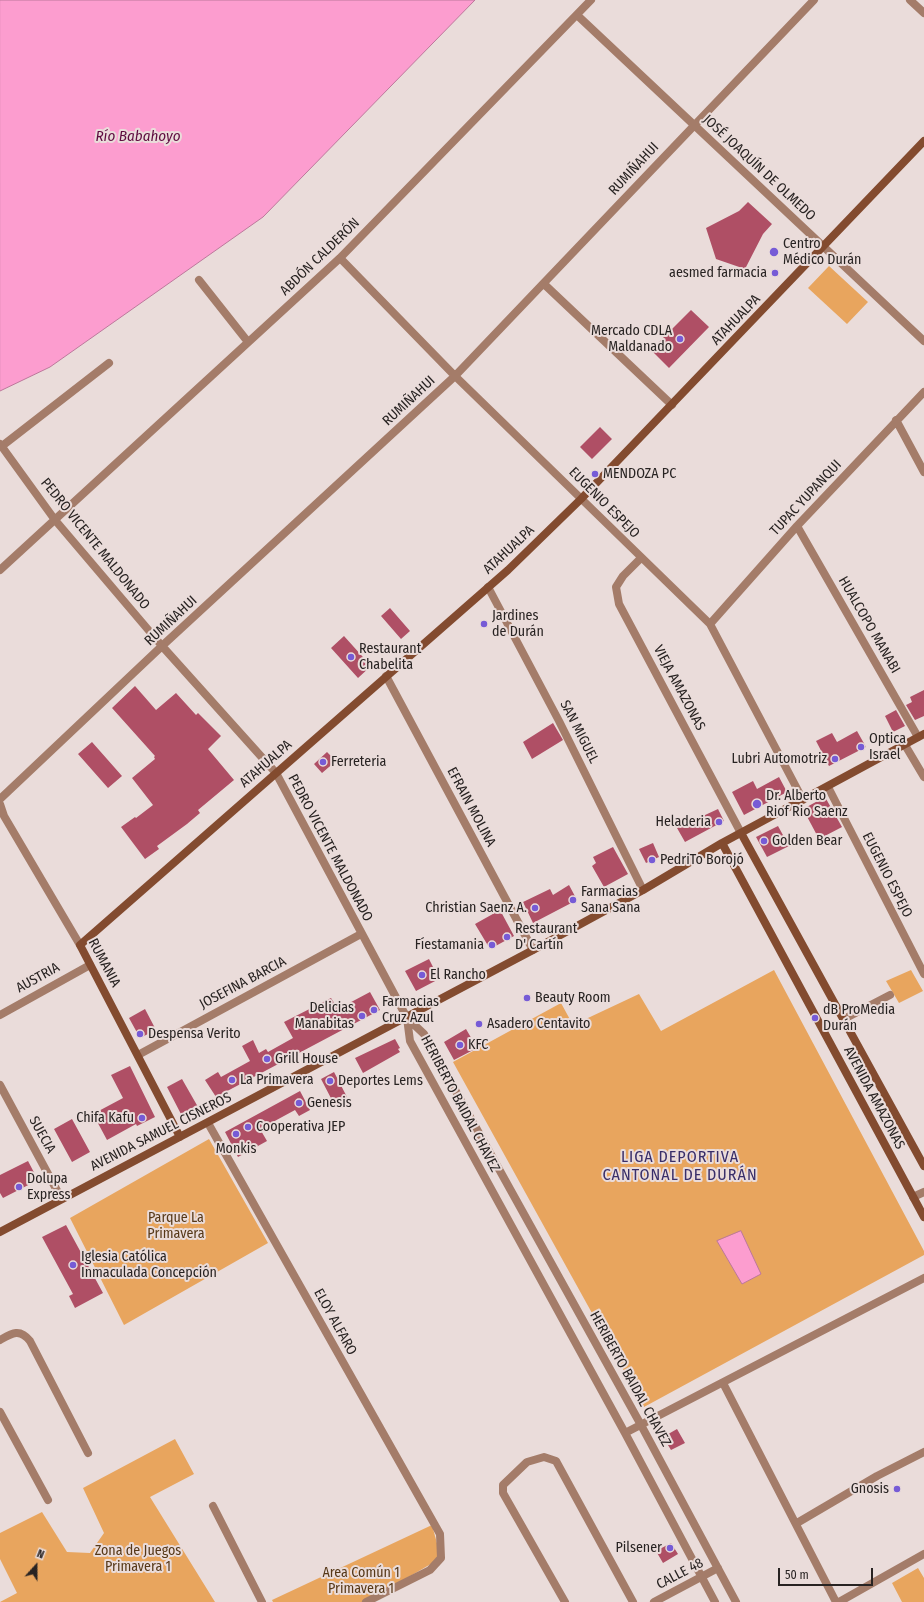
<!DOCTYPE html>
<html>
<head>
<meta charset="utf-8">
<style>
  body { margin:0 }
  #map { position:relative; width:924px; height:1602px; overflow:hidden; background:#eadcda; font-family:"Fira Sans Condensed",sans-serif }
  canvas { display:block }
  .north { position:absolute; left:16px; top:1546px; width:40px; height:40px; -webkit-text-stroke:3px #eadcda; paint-order:stroke; rotate:21deg; font-size:11px; font-weight:700; line-height:16px; text-align:center; color:#282322 }
  .north::after { content:''; display:block; margin:auto; width:14px; height:18px; background:#282322; clip-path:polygon(50% 0,100% 100%,50% 72%,0 100%) }
  .scale { position:absolute; left:778px; top:1568px; width:95px; height:18px; box-sizing:border-box; border:2px solid #282322; border-top:0; padding-left:5px; font-size:12px; line-height:14px; white-space:nowrap; color:#282322; -webkit-text-stroke:3px #eadcda; paint-order:stroke }
</style>
</head>
<body>
<div id="map">
<canvas width="924" height="1602"></canvas>
<div class="north">N</div>
<div class="scale">50 m</div>
</div>
<script>
const ctx = document.querySelector('canvas').getContext('2d');
ctx.lineJoin = 'round';
function fill(path, color) { ctx.fillStyle = color; ctx.fill(path, 'evenodd'); }
function strokePath(path, color, width, dash) { ctx.strokeStyle = color; ctx.lineWidth = width; ctx.lineCap = dash ? 'butt' : 'round'; ctx.setLineDash(dash || []); ctx.stroke(path); }
function drawText(font, color, halo, rows, align = 'center') {
  ctx.font = font + ' "Fira Sans Condensed",sans-serif'; ctx.lineWidth = 4; ctx.setLineDash([]); ctx.textBaseline = 'middle'; ctx.strokeStyle = halo; ctx.fillStyle = color; for (const [text, x, y, turn = 0] of rows) {
    ctx.save(); ctx.translate(x, y); ctx.rotate((+turn || 0) * Math.PI / 180); ctx.textAlign = isNaN(turn) ? turn : align; if (halo) ctx.strokeText(text, 0, 0); ctx.fillText(text, 0, 0); ctx.restore();
  }
}
const green = new Path2D(`
  M829 266 868 302 847 324 808 288Z
  M774 970 924 1251V1255L644 1407 453 1062 561 1003 573 1025 639 994 661 1031Z
  M911 970 923 991 899 1003 886 981Z
  M209 1139 268 1243 124 1325 70 1218Z
  M175 1439 194 1474 150 1497 215 1602H0L17 1593 0 1559V1533L42 1512 67 1552 90 1553 104 1533 83 1488Z
  M432 1525 441 1558 366 1602H273L272 1600Z
  M918 1568 924 1578V1602H902L892 1583Z`);
const water = new Path2D(`
  M0 0H475L263 217 50 367 0 391Z
  M741 1231 761 1274 742 1284 717 1241Z`);
const building = new Path2D(`
  M748 202 772 224 763 234 745 269 716 259 706 228 739 211Z
  M691 310 709 327 669 368 651 350Z
  M600 427 612 439 592 459 580 447Z
  M390 608 410 631 401 639 381 616Z
  M344 636 371 666 358 678 331 648Z
  M135 686 156 710 176 693 196 715 198 713 221 736 208 749 234 780 198 810 200 813 187 824 157 846 159 849 145 859 121 827 135 817 136 818 153 805 132 778 155 759 154 757 155 756 112 708Z
  M924 690V716L915 720 906 705 912 702 910 697Z
  M896 710 905 726 893 732 885 716Z
  M553 723 563 740 532 759 523 742Z
  M857 731 866 747 829 766 816 741 832 733 837 742Z
  M92 742 122 776 108 788 78 754Z
  M327 752 336 761 322 773 314 764Z
  M779 777 787 792 744 815 732 792 753 781 757 789Z
  M825 797 842 827 819 839 803 809Z
  M718 809 724 821 685 842 677 828Z
  M778 826 789 846 767 857 756 837Z
  M653 843 659 857 646 863 639 849Z
  M613 847 628 874 604 887 592 866 596 863 593 857Z
  M569 885 577 900 533 923 523 902 550 889 553 895Z
  M500 910 514 936 490 949 475 924Z
  M429 959 439 979 416 991 405 971Z
  M370 992 380 1010 216 1097 205 1080 218 1072 221 1077 250 1061 242 1046 253 1040 259 1053 266 1049 268 1052 293 1038 284 1022 331 998 338 1009Z
  M145 1009 156 1030 140 1038 129 1018Z
  M466 1029 477 1048 454 1060 444 1042Z
  M395 1039 400 1048 398 1049 400 1052 363 1073 355 1058Z
  M130 1066 155 1117 137 1126 136 1124 107 1140 93 1114 123 1098 111 1075Z
  M334 1072 347 1097 334 1104 321 1079Z
  M182 1079 198 1107 182 1116 167 1087Z
  M300 1091 310 1110 299 1116 295 1110 260 1129 267 1141 238 1157 225 1132Z
  M72 1119 90 1152 72 1162 54 1129Z
  M28 1161 38 1180 3 1198 0 1193V1175Z
  M66 1225 103 1293 75 1308 69 1296 73 1294 42 1237Z
  M677 1429 685 1443 671 1450 663 1437Z
  M671 1543 678 1554 663 1563 656 1551Z`);
const street = new Path2D(`
  M910 0 924 13
  M577 15 924 341
  M340 258 455 376 710 624 803 800
  M199 280 248 342
  M544 284 672 405
  M896 420 924 472
  M0 444 55 520 162 646 276 773 407 1018 424 1034 641 1425 736 1602
  M2 446 109 363
  M797 526 918 737
  M641 558 623 576 616 587 619 604 741 833
  M0 570 340 258 591 0
  M488 587 559 721 643 890
  M710 624 797 526 924 392
  M386 676 533 950
  M905 745 924 777
  M828 787 924 974
  M0 799 162 646 455 376 814 0
  M0 804 4 816 80 945
  M0 1015 90 965
  M407 1018 410 1041 625 1433 715 1602
  M844 1019 890 995
  M138 1055 361 934
  M0 1085 61 1198
  M208 1123 440 1534 441 1558 430 1570 366 1602
  M913 1197 924 1192
  M0 1340C12 1333 20 1328 30 1341L88 1453
  M723 1383 836 1602
  M0 1412 48 1500
  M625 1433 924 1278
  M213 1506 262 1602
  M797 1523 877 1476 924 1452
  M565 1602 503 1493V1485L527 1462 544 1457 556 1461 633 1602
  M654 1602 718 1568
  M839 1602 924 1554`);
const secondary = new Path2D(`
  M741 833 924 1166
  M722 843 924 1217
  M180 1137 80 945 508 570 581 499 924 141
  M0 1232 533 950 643 890 722 843 924 734`);
const markers = [
  [774,252,5,"#765bd6"],
  [775,273,4,"#765bd6"],
  [680,339,4,"#765bd6"],
  [595,474,4,"#765bd6"],
  [484,624,4,"#765bd6"],
  [351,657,4,"#765bd6"],
  [861,747,4,"#765bd6"],
  [835,759,4,"#765bd6"],
  [323,762,4,"#765bd6"],
  [757,804,5,"#765bd6"],
  [719,822,4,"#765bd6"],
  [764,841,4,"#765bd6"],
  [652,860,4,"#765bd6"],
  [573,900,4,"#765bd6"],
  [535,908,4,"#765bd6"],
  [507,937,4,"#765bd6"],
  [492,945,4,"#765bd6"],
  [422,975,4,"#765bd6"],
  [527,998,4,"#765bd6"],
  [374,1010,4,"#765bd6"],
  [362,1016,4,"#765bd6"],
  [815,1018,4,"#765bd6"],
  [479,1024,4,"#765bd6"],
  [140,1034,4,"#765bd6"],
  [460,1045,4,"#765bd6"],
  [267,1059,4,"#765bd6"],
  [232,1080,4,"#765bd6"],
  [330,1081,4,"#765bd6"],
  [299,1103,4,"#765bd6"],
  [142,1118,4,"#765bd6"],
  [248,1127,4,"#765bd6"],
  [236,1134,4,"#765bd6"],
  [19,1187,4,"#765bd6"],
  [73,1265,4,"#765bd6"],
  [897,1489,4,"#765bd6"],
  [670,1548,4,"#765bd6"]
];
const streetNames = [
  ["JOSÉ JOAQUÍN DE OLMEDO",759,168,43],
  ["RUMIÑAHUI",634,169,-47],
  ["ABDÓN CALDERÓN",320,257,-44],
  ["ATAHUALPA",736,320,-46],
  ["RUMIÑAHUI",409,401,-43],
  ["TUPAC YUPANQUI",806,498,-47],
  ["EUGENIO ESPEJO",604,503,45],
  ["PEDRO VICENTE MALDONADO",95,544,51],
  ["ATAHUALPA",509,550,-43],
  ["RUMIÑAHUI",171,621,-43],
  ["HUALCOPO MANABI",869,625,60],
  ["VIEJA AMAZONAS",679,688,62],
  ["SAN MIGUEL",579,732,63],
  ["ATAHUALPA",266,764,-41],
  ["EFRAIN MOLINA",471,807,62],
  ["PEDRO VICENTE MALDONADO",330,848,62],
  ["EUGENIO ESPEJO",887,875,63],
  ["RUMANIA",104,963,62],
  ["AUSTRIA",38,978,-29],
  ["JOSEFINA BARCIA",243,983,-28],
  ["AVENIDA AMAZONAS",874,1098,62],
  ["HERIBERTO BAIDAL CHAVEZ",460,1104,62],
  ["AVENIDA SAMUEL CISNEROS",161,1132,-27],
  ["SUECIA",42,1135,61],
  ["ELOY ALFARO",335,1322,61],
  ["HERIBERTO BAIDAL CHAVEZ",630,1379,61],
  ["CALLE 48",680,1574,-28]
];
const poiNames = [
  ["Centro",783,244],
  ["Médico Durán",783,260],
  ["aesmed farmacia",767,273,"right"],
  ["Mercado CDLA",672,331,"right"],
  ["Maldanado",672,347,"right"],
  ["MENDOZA PC",603,474],
  ["Jardines",492,616],
  ["de Durán",492,632],
  ["Restaurant",359,649],
  ["Chabelita",359,665],
  ["Optica",869,739],
  ["Israel",869,755],
  ["Lubri Automotriz",827,759,"right"],
  ["Ferreteria",331,762],
  ["Dr. Alberto",766,796],
  ["Riof Rio Saenz",766,812],
  ["Heladeria",711,822,"right"],
  ["Golden Bear",772,841],
  ["PedriTo Borojó",660,860],
  ["Farmacias",581,892],
  ["Sana Sana",581,908],
  ["Christian Saenz A.",527,908,"right"],
  ["Restaurant",515,929],
  ["D' Cartín",515,945],
  ["Fíestamania",484,945,"right"],
  ["El Rancho",430,975],
  ["Beauty Room",535,998],
  ["Farmacias",382,1002],
  ["Cruz Azul",382,1018],
  ["Delicias",354,1008,"right"],
  ["Manabitas",354,1024,"right"],
  ["dB ProMedia",823,1010],
  ["Durán",823,1026],
  ["Asadero Centavito",487,1024],
  ["Despensa Verito",148,1034],
  ["KFC",468,1045],
  ["Grill House",275,1059],
  ["La Primavera",240,1080],
  ["Deportes Lems",338,1081],
  ["Genesis",307,1103],
  ["Chifa Kafu",134,1118,"right"],
  ["Cooperativa JEP",256,1127],
  ["Monkis",236,1149,"center"],
  ["Dolupa",27,1179],
  ["Express",27,1195],
  ["Iglesia Católica",81,1257],
  ["Inmaculada Concepción",81,1273],
  ["Gnosis",889,1489,"right"],
  ["Pilsener",662,1548,"right"]
];
const parkNames = [
  ["Parque La",176,1218],
  ["Primavera",176,1234],
  ["Zona de Juegos",138,1551],
  ["Primavera 1",138,1567],
  ["Area Común 1",361,1573],
  ["Primavera 1",361,1589]
];
const waterNames = [
  ["Río Babahoyo",138,137]
];
const quarterNames = [
  ["LIGA DEPORTIVA",680,1158],
  ["CANTONAL DE DURÁN",680,1176]
];
fill(green, '#e8a55e');
fill(water, '#fc9dcf');
strokePath(water, '#bc789b', 1);
fill(building, '#af4f65');
strokePath(street, '#a47c69', 8);
strokePath(secondary, '#834b2f', 8);
for (const [x, y, r, color] of markers) { const dot = new Path2D(); dot.arc(x, y, r, 0, 2 * Math.PI); ctx.fillStyle = color; ctx.fill(dot); strokePath(dot, '#eadcda', 1.5); }
drawText('14px', '#282322', '#eadcda', streetNames);
drawText('14px', '#282322', '#eadcda', poiNames, 'left');
drawText('14px', '#563818', '#eadcda', parkNames);
drawText('italic 15px', '#5f0b40', '#eadcda', waterNames);
ctx.letterSpacing = '1px';
drawText('16px', '#392e69', '#eadcda', quarterNames);
ctx.letterSpacing = '0px';
</script>
</body>
</html>
